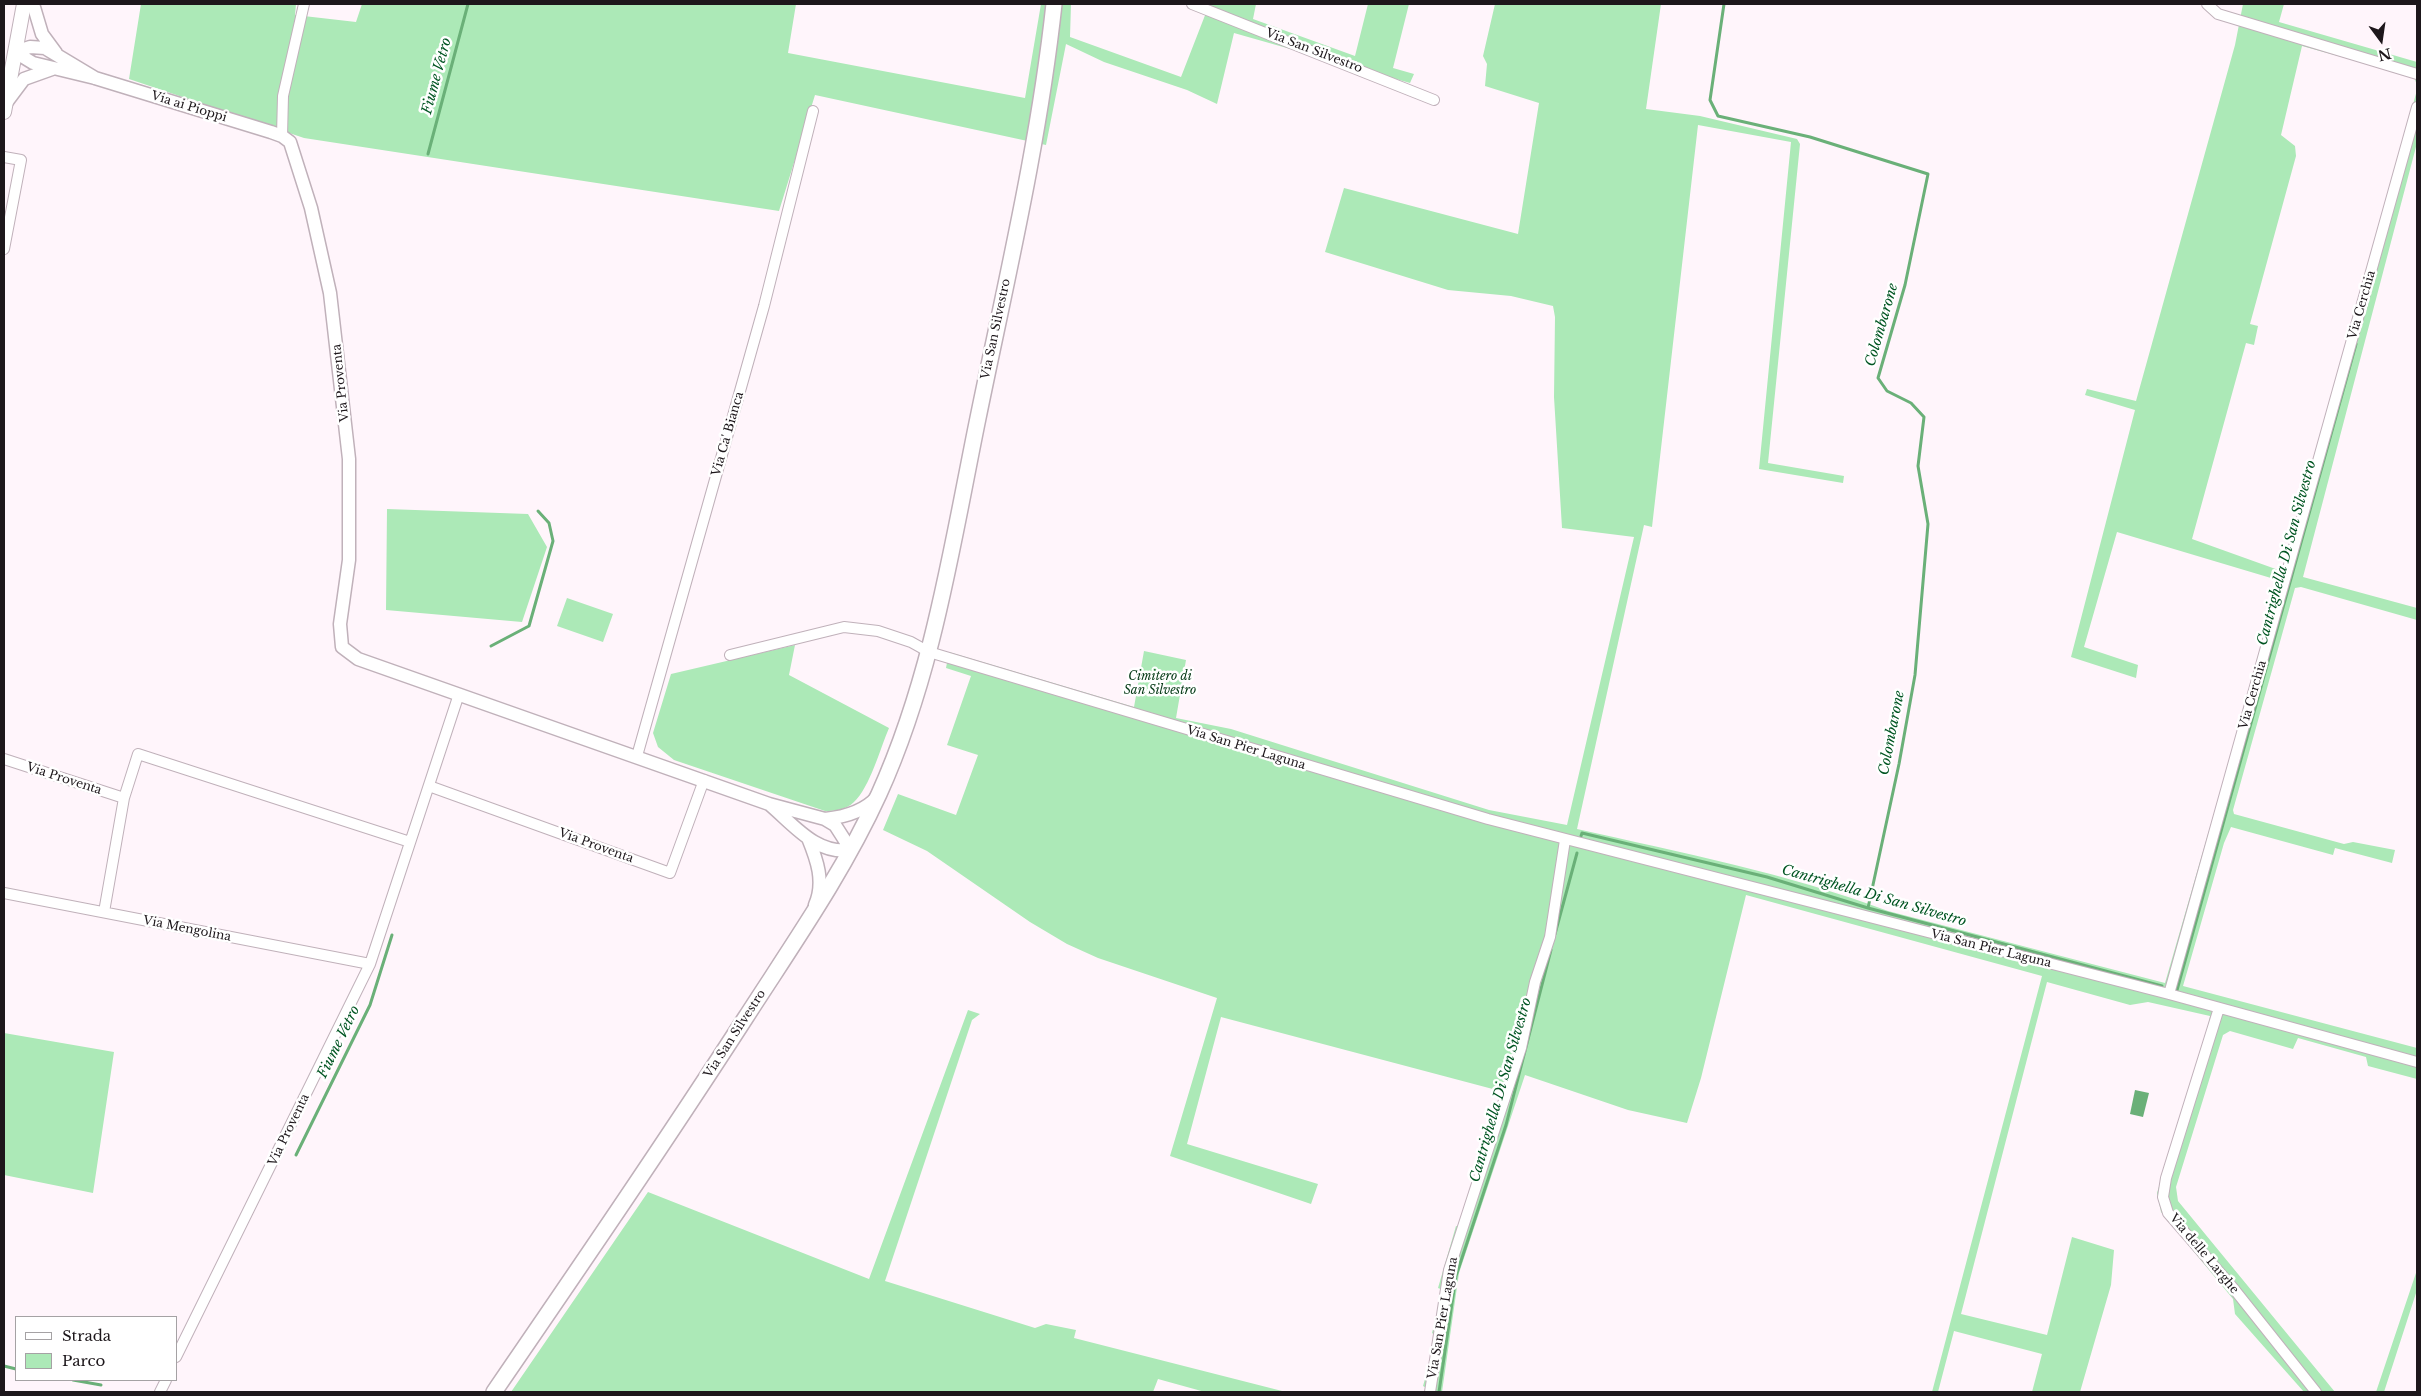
<!DOCTYPE html>
<html>
<head>
<meta charset="utf-8">
<style>
  body { margin:0 }
  #map { position:relative; width:2421px; height:1396px; overflow:hidden; background:#fff5fb; font-family:"Libre Baskerville",serif }
  canvas { display:block }
  .frame { position:absolute; inset:0; border:5px solid #1d171b; pointer-events:none }
  .legend { position:absolute; left:15px; top:1316px; width:162px; height:65px; box-sizing:border-box; background:#fff; border:1px solid #a5a2a4; margin:0; padding:6px 9px; list-style:none; font-size:15px; color:#1d171b }
  .legend li { display:flex; align-items:center; gap:10px; height:25px }
  .legend b { width:25px; border:1px solid #a5a2a4 }
  .north { position:absolute; left:2356px; top:15px; width:50px; height:50px; -webkit-text-stroke:4px #fff; paint-order:stroke; rotate:166deg; font-size:14px; font-weight:700; line-height:20px; text-align:center; color:#1d171b }
  .north::after { content:''; display:block; margin:auto; width:18px; height:22px; background:#1d171b; clip-path:polygon(50% 0,100% 100%,50% 72%,0 100%) }
</style>
</head>
<body>
<div id="map">
<canvas width="2421" height="1396"></canvas>
<div class="frame"></div>
<ul class="legend">
<li><b style="height:6px;background:#fff"></b>Strada</li>
<li><b style="height:14px;background:#ace9b7"></b>Parco</li>
</ul>
<div class="north">N</div>
</div>
<script>
const ctx = document.querySelector('canvas').getContext('2d');
ctx.lineJoin = 'round';
function fill(path, color) { ctx.fillStyle = color; ctx.fill(path, 'evenodd'); }
function strokePath(path, color, width, dash) { ctx.strokeStyle = color; ctx.lineWidth = width; ctx.lineCap = dash ? 'butt' : 'round'; ctx.setLineDash(dash || []); ctx.stroke(path); }
function drawText(font, color, halo, rows, align = 'center') {
  ctx.font = font + ' "Libre Baskerville",serif'; ctx.lineWidth = 5; ctx.setLineDash([]); ctx.textBaseline = 'middle'; ctx.strokeStyle = halo; ctx.fillStyle = color; for (const [text, x, y, turn = 0] of rows) {
    ctx.save(); ctx.translate(x, y); ctx.rotate((+turn || 0) * Math.PI / 180); ctx.textAlign = isNaN(turn) ? turn : align; if (halo) ctx.strokeText(text, 0, 0); ctx.fillText(text, 0, 0); ctx.restore();
  }
}
const green = new Path2D(`
  M141 4H296L295 15 356 22 362 4H796L788 53 1025 98 1041 4H1071L1070 37 1181 77 1209 5 1207 4H1256L1253 19 1355 56 1368 4H1409L1393 68 1414 74 1410 83 1234 33 1217 104 1187 90 1104 62 1066 44 1046 145 815 95 779 211 304 138 129 79Z
  M1495 4H1661L1646 109 1700 116 1797 139 1800 144 1768 463 1844 476 1843 483 1759 469 1791 142 1698 125 1652 527 1644 525 1577 829C1679 852 1790 874 1888 911L2165 983 2281 581 2117 532 2084 647 2138 665 2136 678 2071 657 2135 410 2085 395 2087 389 2136 401 2235 45 2243 4H2284L2279 22 2417 62V85L2414 77 2302 46 2281 135 2295 146 2296 156 2250 324 2258 326 2254 345 2246 343 2192 539 2284 572 2417 90V143L2303 577 2417 608V620L2301 587 2295 588 2233 810 2234 814 2344 844 2353 842 2395 850 2392 863 2335 848 2333 855 2231 827 2224 843 2183 986 2417 1048V1079L2368 1066 2366 1057 2298 1038 2293 1049 2230 1031 2223 1035 2176 1187 2178 1201 2335 1392H2304L2235 1314 2233 1299 2161 1212 2157 1193 2205 1041 2210 1016 2148 1002 2130 1005 2047 982 1961 1314 2047 1335 2072 1237 2114 1250 2111 1285 2080 1392H2032L2042 1354 1954 1331 1938 1392H1932L2042 976 1746 895 1701 1078 1687 1123 1628 1110 1525 1075 1459 1273 1442 1392H1427L1428 1389 1423 1386 1437 1337 1432 1333 1443 1290 1438 1288 1456 1226 1461 1227 1504 1092 1221 1017 1187 1144 1318 1184 1311 1204 1170 1156 1217 998 1098 958 1067 944 1030 922 927 851 883 830 898 794 956 815 978 755 947 745 971 676 946 668 949 652 1134 707 1144 651 1186 660 1176 718 1231 729 1489 810 1567 825 1634 537 1562 528 1554 397 1555 317 1553 306 1511 296 1448 290 1325 252 1344 188 1518 234 1539 103 1485 86 1487 64 1483 56Z
  M387 509 528 514 547 547 522 622 386 610Z
  M567 598 613 614 603 642 557 626Z
  M795 645 789 675 889 728C880 749 870 787 854 802 846 810 835 811 825 811L674 760 658 747 653 733 671 674Z
  M968 1010 980 1014 972 1020 885 1281 1035 1328 1046 1324 1076 1330 1074 1338 1286 1392H1205L1158 1379 1153 1392H511L648 1192 869 1279Z
  M4 1033 114 1052 93 1193 4 1175Z
  M2417 1270V1290L2384 1392H2376Z`);
const water = new Path2D(`
  M2135 1090 2149 1093 2143 1117 2130 1114Z`);
const stream = new Path2D(`
  M1724 4 1710 100 1718 116 1810 137 1928 174 1905 285 1878 378 1887 391 1911 403 1924 417 1918 466 1928 524 1915 675 1899 764 1868 908
  M428 154 468 4
  M491 646 529 626 553 541 549 523 538 511
  M1581 836 1582 833 1767 877 1868 908 2162 986
  M1555 934 1577 853
  M2177 990 2356 344
  M296 1155 370 1005 392 935
  M4 1366 16 1369
  M73 1380 101 1385
  M1439 1392 1456 1276 1506 1125 1551 950`);
const minor = new Path2D(`
  M1192 4 1434 100
  M2207 4 2218 14 2417 74
  M282 136 283 96 304 4
  M4 157 21 160 4 249
  M730 655 844 627 878 631 911 642 929 652 1488 819 2169 994 2417 1062
  M637 756 764 306 813 111
  M4 759 124 798
  M429 786 670 873 704 780
  M4 893 370 964
  M104 912 124 798 138 754 410 842
  M2169 994 2417 107
  M2219 1008 2166 1178 2163 1197 2168 1213 2234 1289 2316 1392
  M176 1357 370 964 459 694
  M160 1392 166 1380
  M1430 1392 1449 1270 1521 1048 1535 982 1550 937 1565 840`);
const tertiary = new Path2D(`
  M33 4 42 34 56 53
  M95 78 45 48 30 47 15 52 33 63 95 78 271 132 282 136 290 142 311 208 330 293 349 459V560L340 624 342 647 358 659 769 804 825 819 835 825 851 850C816 855 794 825 769 804
  M6 103 24 79 52 69
  M825 819C844 817 864 812 877 797
  M808 838C817 860 825 882 815 905`);
const secondary = new Path2D(`
  M4 112 24 4`);
const primary = new Path2D(`
  M494 1392C579 1268 664 1144 746 1017 793 944 843 873 879 794 933 675 952 545 978 418 1006 281 1039 143 1054 4`);
const streetNames = [
  ["Via San Silvestro",1314,51,21],
  ["Via ai Pioppi",189,107,17],
  ["Via Cerchia",2362,305,-74],
  ["Via San Silvestro",996,329,-78],
  ["Via Proventa",341,383,-96],
  ["Via Ca' Bianca",728,434,-74],
  ["Via Cerchia",2253,695,-74],
  ["Via San Pier Laguna",1246,748,17],
  ["Via Proventa",64,779,18],
  ["Via Proventa",596,846,20],
  ["Via Mengolina",187,929,11],
  ["Via San Pier Laguna",1991,949,14],
  ["Via San Silvestro",735,1034,-57],
  ["Via Proventa",289,1130,-64],
  ["Via delle Larghe",2204,1254,50],
  ["Via San Pier Laguna",1443,1318,-80]
];
const parkNames = [
  ["Cimitero di",1160,677],
  ["San Silvestro",1160,691]
];
const waterNames = [
  ["Fiume Vetro",437,76,-75],
  ["Colombarone",1882,325,-74],
  ["Cantrighella Di San Silvestro",2287,553,-75],
  ["Colombarone",1892,733,-79],
  ["Cantrighella Di San Silvestro",1874,896,16],
  ["Fiume Vetro",339,1042,-64],
  ["Cantrighella Di San Silvestro",1501,1090,-74]
];
fill(green, '#ace9b7');
fill(water, '#6ab078');
strokePath(stream, '#6ab078', 3);
strokePath(minor, '#c0b1ba', 12);
strokePath(tertiary, '#c0b1ba', 15);
strokePath(secondary, '#c0b1ba', 16);
strokePath(primary, '#c0b1ba', 18);
strokePath(minor, '#fff', 10);
strokePath(tertiary, '#fff', 12);
strokePath(secondary, '#fff', 14);
strokePath(primary, '#fff', 15);
drawText('12px', '#1d171b', '#fff', streetNames);
drawText('italic 12px', '#003612', '#fff', parkNames);
drawText('italic 14px', '#052', '#fff', waterNames);
</script>
</body>
</html>
